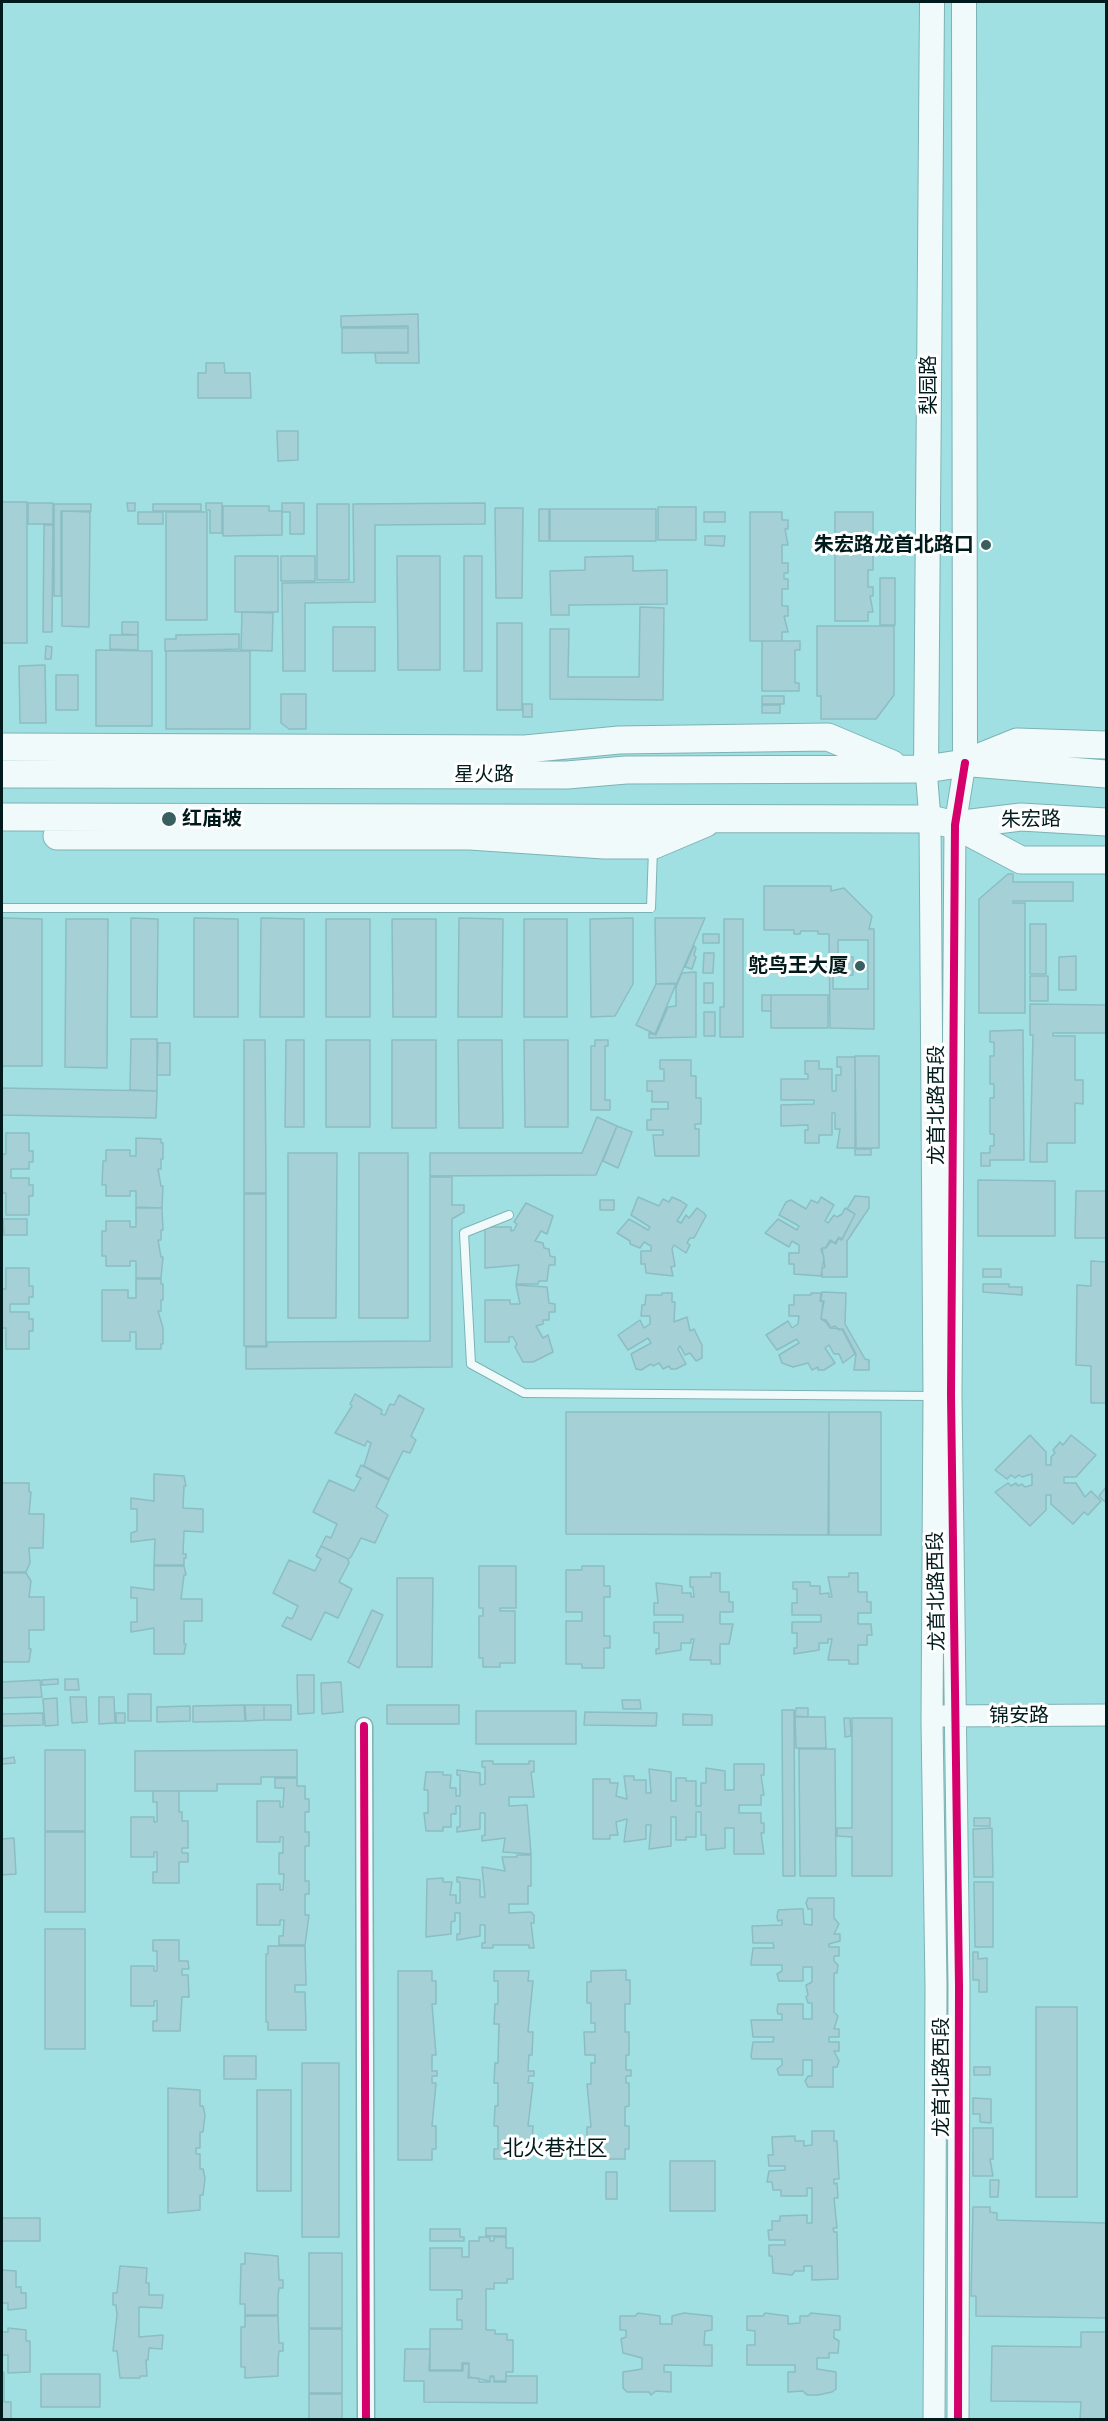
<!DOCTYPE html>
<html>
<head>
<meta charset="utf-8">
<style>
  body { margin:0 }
  #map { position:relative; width:1108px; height:2421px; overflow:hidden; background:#a0e0e2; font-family:"Noto Sans",sans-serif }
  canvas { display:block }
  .frame { position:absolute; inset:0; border:3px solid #011a1b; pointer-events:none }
</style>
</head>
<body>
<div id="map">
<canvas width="1108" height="2421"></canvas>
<div class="frame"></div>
</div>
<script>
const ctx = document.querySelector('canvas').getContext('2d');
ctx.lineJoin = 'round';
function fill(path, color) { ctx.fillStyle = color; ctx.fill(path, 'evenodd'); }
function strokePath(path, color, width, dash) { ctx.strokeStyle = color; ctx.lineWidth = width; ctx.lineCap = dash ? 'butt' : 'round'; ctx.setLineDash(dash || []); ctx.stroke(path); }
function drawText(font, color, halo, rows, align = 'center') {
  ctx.font = font + ' "Noto Sans","Noto Sans SC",sans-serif'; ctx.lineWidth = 6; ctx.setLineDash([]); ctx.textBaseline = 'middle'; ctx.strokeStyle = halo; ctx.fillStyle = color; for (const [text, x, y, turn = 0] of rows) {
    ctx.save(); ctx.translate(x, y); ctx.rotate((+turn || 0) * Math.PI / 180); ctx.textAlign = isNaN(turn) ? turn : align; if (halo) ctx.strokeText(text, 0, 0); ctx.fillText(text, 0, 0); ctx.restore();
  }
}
const building = new Path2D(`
  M418 314 419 363H376L375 353H408V326L341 327V316Z
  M342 328H408V352L342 353Z
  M206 363H224L225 373H250L251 398H198V373H206Z
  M277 431H298V460L278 461Z
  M2 502H27V643H2Z
  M28 503H53V524H28Z
  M127 503H135V511H128Z
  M206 503H222V533H210V510H206Z
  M282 503H304V534H290V512H282Z
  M485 503V524L375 525V602L305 603V671H283L282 583 354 582 353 504Z
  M54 504H91V511H61V596H54Z
  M153 504H201V511H153Z
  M317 504H349V580H317Z
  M223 506H269V511H282V535L223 536Z
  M658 507H696V540H658Z
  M495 508H523L522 598H496Z
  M539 509H549V541H539Z
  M550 509H656V541H550Z
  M62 511 90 512 89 627 62 626Z
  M138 512H163V524H138Z
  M166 512H207V620H166Z
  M704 512H725V522H704Z
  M750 512H782V520H788V529H785L788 545H782V563H788V573H784V579H788V589H782V606H788V616H784L788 632H782V641H750Z
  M835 512H873V537H868V552H873V570H868V587H873V596H870L873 612H868V621H835Z
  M44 525H53L52 632H43Z
  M705 536H725L724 546 705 545Z
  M235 556H278V612H235Z
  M281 556H315V581H281Z
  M397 556H440V670H398Z
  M464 556H482V671H464Z
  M633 556V571L667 570V604L569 605V615H551L550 571 585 570V557Z
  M880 578H895V625H880Z
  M640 607 664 608 663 700 550 699V629H569L568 677H639Z
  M242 612 273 613 272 651 241 650Z
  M122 622H138V635L122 634Z
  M497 623H522V710H497Z
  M817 626H894V695L876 719H821V696H817Z
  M333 627H375V671H333Z
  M239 634V649L165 651V639H176V635Z
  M110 635H138V650L110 649Z
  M762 641H800V650H795V683H799V691H762Z
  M46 646 52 647 51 659H45Z
  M96 650 152 651V726H96Z
  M166 651H250V729H166Z
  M45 665 46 723H20L19 666Z
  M56 675H78V710H56Z
  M281 694H306V729H289L281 723Z
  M762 696H784V704H762Z
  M523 704H532V717H523Z
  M762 705H780V713H762Z
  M1008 874H1013V882H1073V901H1013V903H1025V1013H979V899Z
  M764 886H831V891L844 888 872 916 869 929H874V1029L830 1028 829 934H818V931H801L800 934H794V930H764Z
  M2 918 42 919V1066H2Z
  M131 918 158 919 157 1017H131Z
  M194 918 238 919V1017H194Z
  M261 918 304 919V1017H260Z
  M459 918 503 919 502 1017H458Z
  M633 918V984L615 1016 591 1017 590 919Z
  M655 918H705L677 983 656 984Z
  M66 919H108L107 1068 65 1067Z
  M326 919H370V1017H326Z
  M392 919H436V1017H393Z
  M524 919H567V1017H524Z
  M724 919H743V1037H720V1007H724Z
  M1030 924H1046V974H1030Z
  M703 934H719V943H703Z
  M838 940H868V989H833V976L853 975V957H838Z
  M694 946 696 948 694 955 696 957 692 969 685 967Z
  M704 953H714L713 973H703Z
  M1076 956V990H1059V957Z
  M696 972V1037L649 1038V1033L656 1035 668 1007 676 1006V987L682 973Z
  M1030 976H1048V1001H1030Z
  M704 983H713V1003H704Z
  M656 984H676L655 1034 636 1025Z
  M762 995H771V1011H762Z
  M771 995H828V1028H771Z
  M1030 1004 1106 1005V1033H1053V1036H1075V1080H1083V1104L1075 1103V1143H1047V1162H1030L1033 1035H1030Z
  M704 1012H715V1036H704Z
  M1023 1030 1024 1160H990V1166H981V1153H990V1146H994V1134H990V1098H994V1084H990V1056H994V1042H990V1031Z
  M131 1039H157V1091L130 1090Z
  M244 1040H265L266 1193H244Z
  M286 1040H304V1127H285Z
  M326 1040H370V1127H326Z
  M392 1040H436V1128H392Z
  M458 1040H502L503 1128H459Z
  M524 1040H568V1127H525Z
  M595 1040H608V1046H605V1100H610V1110H591V1046H595Z
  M158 1043H170V1075H157Z
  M855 1056H879V1148H856Z
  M837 1057H855V1148H837L840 1129H835V1113H832V1135H819V1143H805V1130H808V1125L781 1126V1105L814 1104V1100H781V1079H808V1074H805V1061H819V1069H832V1091H836V1075H841V1067H837Z
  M660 1060H691V1076H696V1098H701V1124H695V1129H699V1156H655L653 1135H663V1130H647V1120H651V1109H668V1102H652V1091H647V1081H664V1069H660Z
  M2 1088 157 1091 156 1118 2 1115Z
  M597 1117 617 1126 596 1175 430 1176V1153H582Z
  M617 1126 632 1132 618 1168 603 1161Z
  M6 1133H29V1151H33V1162H29V1169H11V1178H29V1185H33V1196H29V1215H6V1193H2V1154H6Z
  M136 1138 161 1139V1143H163V1159H161V1169H158L161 1186H163L162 1208 136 1207V1191H130V1196H106V1185H102L103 1161H106V1150H130V1156H136Z
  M855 1149H871V1155H855Z
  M288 1153H337L336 1318H288Z
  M359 1153H408V1318H359Z
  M430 1177H452V1205H464V1212L452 1219V1367L246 1369V1347H267V1342L430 1341Z
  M978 1180 1055 1181V1236H978Z
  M1076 1191H1106V1238H1075Z
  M244 1194H266V1346H244Z
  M855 1196 869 1197V1208L847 1241V1277H822V1268L825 1267 822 1248H826L831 1241 836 1244 838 1239 842 1240 855 1214 847 1209Z
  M638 1197 659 1206 663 1199 669 1202 672 1197 681 1201 687 1205 677 1221 681 1223 686 1215 689 1218 697 1208 704 1213 706 1216 694 1238H690L687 1243 690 1245 686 1253 674 1245 672 1249 675 1266 671 1267 673 1276 646 1273 645 1264H641V1251H651V1246L644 1242 640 1248 630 1244V1241L617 1233 629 1219 648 1230 650 1227 631 1215Z
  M821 1197 834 1205 825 1221 828 1223 834 1215 837 1217 842 1214 845 1208 855 1214 842 1239 839 1237 835 1243 830 1240 826 1247 821 1249 824 1258 821 1276 794 1274V1264H789V1253H799V1245L792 1241 789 1247 765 1233 778 1219 797 1230 799 1226 779 1215 786 1202 791 1200 806 1209 811 1200 818 1203Z
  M600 1200H614V1210H600Z
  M526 1203 553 1216 547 1234 541 1231 535 1241 543 1243 544 1248 549 1249 550 1256 555 1257V1265H549L547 1281H539L538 1284H516L519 1265 485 1268V1227H511V1231L514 1230 517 1224 514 1222Z
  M136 1208H162L163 1230H161V1240H158L161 1257H163L161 1278H136V1261H130V1266H106V1256H102V1231H106V1221H130V1227H136Z
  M3 1219H27V1235H4Z
  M1091 1261 1106 1262V1403H1091V1366L1076 1365 1077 1285 1091 1286Z
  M6 1268H29V1286H33V1297H29V1304H10V1312H29V1319H33V1331H29V1349H6V1328H2V1289H6Z
  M983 1269H1001V1277H983Z
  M136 1279H161V1284H163V1300H161V1311H158L163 1328V1344H161V1349H136V1332H130V1341H102V1290H128V1298H136Z
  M983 1284H1009V1287H1022V1295L983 1292Z
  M516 1285 547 1287 549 1303 555 1304V1312H549V1320H543V1324L536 1326 543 1338 548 1335 553 1352 533 1362H523L515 1347 517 1344 513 1337H509V1342H485V1300H510V1304H520Z
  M822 1292 846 1293 845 1324 865 1359 869 1360V1370H854L856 1354 843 1329 839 1330 835 1326 831 1328 826 1320 821 1319 824 1301H821Z
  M662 1293H672V1302H675L674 1322 687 1317 690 1331 694 1329 702 1345V1358L696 1361 690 1353 685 1355 680 1346 678 1349 686 1364 676 1369H671L669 1366 663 1369 659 1363 653 1366 651 1364 641 1370 636 1369 631 1354 651 1343 648 1338 628 1350 618 1335 640 1320 644 1328 650 1324V1316H641L642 1305H645L646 1295H662Z
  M811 1293H821L820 1301 823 1302 821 1319 826 1322 830 1328 842 1329 855 1354 843 1363 839 1354H834L829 1345 825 1348 835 1363 824 1370H818V1367L812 1370 808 1363 793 1367 782 1363 779 1355 799 1343 797 1339 777 1350 766 1335 788 1321 792 1328 798 1324 799 1316H789V1305H794V1295H811Z
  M355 1394 382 1410 381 1414 385 1415 390 1404 394 1405 399 1395 424 1409 411 1436 416 1440 410 1453 403 1451 389 1479 364 1466 371 1443 367 1441 365 1446 335 1433 352 1406 350 1404Z
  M566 1412H829L828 1535 566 1534Z
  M829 1412H881V1535H829Z
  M1030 1435 1046 1452V1465H1051V1457L1055 1453 1053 1450 1060 1442 1063 1445 1071 1435 1096 1455 1076 1477H1064V1483H1076L1085 1497 1091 1491 1101 1501 1088 1515 1084 1512 1073 1524 1051 1504V1495H1046V1510L1030 1526 995 1492 1008 1483 1011 1486 1016 1483 1018 1486 1022 1484 1025 1487 1032 1485V1474L1022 1477 1019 1475 1015 1478 1011 1475 1007 1479 995 1470Z
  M361 1465 389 1480 376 1507 388 1515 375 1543 361 1538 351 1557 348 1559 321 1546 326 1536 331 1538 337 1524 313 1512 329 1480 354 1491 361 1478 356 1476Z
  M154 1474 184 1476 186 1486H184L183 1508 203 1509V1532L184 1531 183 1554H186V1558H184V1565H154L155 1539 131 1542V1533L137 1531V1509H131V1498L154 1501Z
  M2 1483H29V1492H31L29 1514H44L43 1548H29L30 1563 26 1572H2Z
  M1106 1487V1501H1104L1099 1496Z
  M321 1546 348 1559 349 1563 339 1582 352 1589 338 1618 325 1612 311 1640 282 1626 287 1617 292 1619 298 1606 273 1593 289 1560 315 1571 321 1559 316 1556Z
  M154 1566H184L186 1575H184L181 1599H202V1621H184V1644H186L184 1654H154V1628L131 1632V1622H137V1598H131V1587L154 1590Z
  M479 1566H516V1608H500V1611H515V1663H500V1667H483V1658H479V1616H483V1608H479Z
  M582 1566H604V1586H610V1597H604V1636H610V1648H604V1668H582V1664H566V1621H582V1612H566V1570H582Z
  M2 1573H26L31 1581 29 1597H44V1630H29V1649H31L29 1662H2Z
  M711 1573H720V1592H729V1602H733V1612H720V1624H733L729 1644H720V1664H711V1660H690L694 1639H691V1643H681V1650L656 1654V1649H659V1633H654V1622H683V1615H654V1603H658L656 1583 682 1586V1593H691V1597H694L693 1587H690V1577H711Z
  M849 1573H858V1592H867V1602H871V1613H858V1624H871L872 1635H867V1645H858V1664H849V1660H828L832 1639H828V1643H819V1650L794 1654V1648H797V1633H792V1622H821V1615H792V1603H797V1589H793V1582H810V1586H820V1594L829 1593V1597H832L828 1577H849Z
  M397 1578H433L432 1667H397Z
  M372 1610 383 1615 359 1668 348 1662Z
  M297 1675H314V1713L298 1714Z
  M58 1679V1684L42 1685V1680Z
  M65 1679H78L79 1690H65Z
  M40 1680 42 1697 2 1698V1682Z
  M341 1682 343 1712 322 1714 321 1683Z
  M128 1694H151V1721H128Z
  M70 1697H86L87 1722 72 1723Z
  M99 1697H114L115 1723 99 1724Z
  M57 1698 58 1725 45 1726 43 1699Z
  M622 1700H640L641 1709H623Z
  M244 1705 245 1721 193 1722V1706Z
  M245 1705H264V1720L246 1721Z
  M264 1705H291V1720H264Z
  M387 1705H459V1724H387Z
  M190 1706V1721L157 1722V1707Z
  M796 1708H808V1717L795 1716Z
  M782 1710H794L795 1876H783Z
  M476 1711H576V1744H476Z
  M585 1712 657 1713 656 1726 584 1725Z
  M43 1713V1725L2 1726V1714Z
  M116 1713H125V1723H116Z
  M683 1714 712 1715V1725H683Z
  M795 1717H825L826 1748H796Z
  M844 1718H850L851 1736 845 1737Z
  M852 1718H892V1876H852V1837L837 1836V1828H852Z
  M799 1749H835L836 1876H800Z
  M45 1750H85V1831H45Z
  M297 1750V1777H261V1784H217V1791H135V1751Z
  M14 1757 15 1763 2 1764V1759Z
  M482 1761H493V1764H529V1761H534V1772H531L534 1797H509V1806L527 1805 531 1854 503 1852 505 1838 482 1841V1836L485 1835V1813H480V1829L457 1832V1827H460V1806H456V1814H451V1827H443V1831H426L424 1813H428V1790H424L426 1772H443V1775H451L450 1788H456V1796H460V1775H457V1770L480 1773V1785L485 1784V1767H482Z
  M734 1764H764V1775H761L764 1795H761V1805H739V1813H761V1823H764V1833H761L764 1854H734V1828H725V1848L706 1850V1835H701V1812H696V1837H686V1840H676V1817H671V1846L649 1849 651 1825H646V1839L624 1842 627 1819 616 1822 618 1835H610V1839H593V1779H610V1783H618L616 1796 627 1799 624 1776H634V1780H646V1793H651L649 1769 671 1772V1801H676V1778H686V1781H696V1806H701V1783H706V1768L725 1771V1790H734Z
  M275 1778H297V1786H305V1799H309V1812H305V1832H309V1846H305V1881H309V1894H305V1915H309L305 1945H279V1936H283L284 1920H280V1925H257V1884H280V1890H283L284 1874H279V1853H283V1837H280V1842H257V1801H280V1807H283L284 1788H275Z
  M153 1791H179V1812H182V1821H188V1848H182V1853H188V1862H179V1883H153V1872H157V1852H154V1857H131V1817H154V1822H157V1802H153Z
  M974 1818H990V1826H974Z
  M992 1828 993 1877H974L973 1829Z
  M45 1832H85V1912H45Z
  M14 1838 16 1874 2 1875V1839Z
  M517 1855H531V1886H528V1904H509V1913L531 1912 534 1915V1923H531L534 1948H529V1945H493V1948H482V1943H485V1925H480V1936L457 1940V1934H460V1913H455V1921L451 1922V1934L426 1937 427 1879 443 1878V1882H452L450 1895H456V1903H460V1882H457V1877L480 1880V1897H485L482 1867 505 1871 502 1857H517Z
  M974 1882H993V1947H975Z
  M808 1898H834V1918L839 1924 834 1934H840V1941L829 1944V1947H839V1956H834V1961L838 1965 837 1973H834V2012L838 2016 834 2029H839V2037H829V2042H839V2051H834L839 2061 837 2067H833V2087H808L805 2081 808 2076H812V2060H803V2075H779L777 2069 782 2065V2059H752L751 2056 753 2042H773L774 2037H753L751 2020H782V2014H778L777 2010 778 2004H803V2019H812V2003H808L806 1997 808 1995 806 1985 812 1982V1967H803V1981H779L777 1974 782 1971V1965H751V1963L753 1948H774L773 1943H753L752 1926 782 1925V1920L778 1921 777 1917 778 1910 797 1909H803L804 1924 812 1925V1909H808L806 1903Z
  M45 1929H85V2049H45Z
  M153 1940H179V1961H188L189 1969H182V1975H188L189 1997H182L180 2031H153V2021H157V2001H154V2006H131V1966H154V1971H157V1951H153Z
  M268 1946H305L306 1985H295V1992H305L306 2030H268V2022H266V1954H268Z
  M973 1952H978V1959L987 1958V1992H979V1980H973Z
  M626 1970V1980H630V2004H625V2032H629V2055H626V2070H631V2076H626V2083H629V2106L625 2107V2126H629V2149H625V2159H591V2149H587V2127H591L587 2084H591V2063H595V2055H585L584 2032H595V2023H591V2003H587V1982H591V1971Z
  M398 1971H432V1981H436V2004H432L436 2055H432V2071H437V2076H432V2083H436L432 2126H436V2149H432V2160H398Z
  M494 1971H529L528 1981H533L528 2032H533L532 2055H529L528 2071H534V2076H529L528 2083H533L528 2126H533L532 2149H529L528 2159H494V2149H498V2126H494L495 2106H498V2083H494L495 2063H498L499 2024H494L495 2004H498V1981H494Z
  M1036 2007H1077V2197H1036Z
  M224 2056H256V2079H224Z
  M302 2063H339V2237H302Z
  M974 2067H990V2075H974Z
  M168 2088 200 2090V2106H203L205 2115 203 2132H200V2148H196V2154H200V2169H203L205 2178 203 2195H200V2210L168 2213Z
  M257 2090H291V2191H257Z
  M973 2098 991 2099V2123L980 2122V2114H973Z
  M973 2128H993V2159H990L993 2176H973Z
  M812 2131H834V2141H837L839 2179H834V2184L837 2183 838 2198H834L837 2228H833L834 2232H837L838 2279 812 2280V2266H804V2271H795L792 2275 773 2273 772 2256H769V2245H785V2240H769L768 2230H772V2221H780V2216L807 2215V2223H812V2188H807V2196H781V2190H773L772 2182H767L769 2171 785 2170V2166H769L768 2155H773L772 2137 795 2136V2141H804V2146L812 2145Z
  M670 2161H715V2211H670Z
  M606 2172H617V2199H606Z
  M990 2180H999L998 2197H990Z
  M973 2207H990V2212L997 2213V2220L1106 2223V2318L976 2316V2296H971Z
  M2 2218H40V2241H2Z
  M486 2228H506V2236H486Z
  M430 2229H460V2237H464V2241H430Z
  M479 2237H490V2241H494V2237H506V2248H513V2279H507V2283H494V2289H486V2330H495V2334H507V2340H513V2372H506V2381H494V2376H490V2381L469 2377V2363H462V2370H430V2329H462V2320H457V2299H462V2290H430V2248H462V2257H469V2241H479Z
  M245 2253 278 2256 279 2280H283V2288H279L278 2297V2315H245V2304H240L241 2264H245Z
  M309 2253H342V2328H309Z
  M120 2266 147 2268 146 2283H149V2295H163L162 2308 139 2307V2337L163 2335 162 2349 149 2348 148 2360H146L147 2376H140V2378H120L117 2351H113L117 2315 116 2305H113V2293H117Z
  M2 2270 16 2271V2287H21V2293H26V2308L8 2310V2303H2V2332H8V2328L26 2330V2341H30V2372L8 2373V2355H2V2372Z
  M638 2313 660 2316V2324H672V2316L684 2313 712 2316V2330L705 2331 704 2345H712V2366L664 2365V2372H671V2392L656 2391 651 2395 649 2392H627L623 2388V2372L642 2369V2358L623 2353 621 2339 626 2337V2330H620V2316H635Z
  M765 2313 788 2316V2324L800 2323V2316H808L811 2313 840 2316V2330H834V2338L839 2341 838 2353H829V2358H817V2369L836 2372V2389L832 2392 818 2395H807L803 2391 788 2392V2372H795V2365H747V2345H755V2331L747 2330V2316H763Z
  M245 2316H278L279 2343H283V2351H279L278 2360V2376L245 2378V2367H241V2327H245Z
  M309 2329H342V2393H309Z
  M1081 2332H1106V2420H1080L1081 2402 991 2401 992 2346 1081 2347Z
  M405 2349H430L429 2371H463V2364H469L468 2378H479V2382H490V2377H494V2382H506V2376H537V2403L424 2402V2381H404Z
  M2 2372H4V2402H11V2420H2Z
  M41 2374H100V2407H41Z
  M309 2394H342V2420H309Z`);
const service = new Path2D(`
  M2 908H651L653 849
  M509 1215 464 1233 471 1364 524 1393 932 1396`);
const minor = new Path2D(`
  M364 1726 366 2420`);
const tertiary = new Path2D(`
  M926 769 930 819 934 1396 932 1721 936 1986 934 2420
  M942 1716 1106 1715
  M958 2420 959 1986 951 1395 955 825 965 763`);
const secondary = new Path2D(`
  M964 2 965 763
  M926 769 932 2`);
const primary = new Path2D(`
  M2 747 525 749 619 740 828 737 892 764
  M972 763 1106 774
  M2 774 567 775 626 770 926 769 965 763 1017 742 1106 745
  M2 817 930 819 955 825 1021 860H1106
  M955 825 1021 817 1106 822
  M57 836H470L604 845H654L706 823`);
const cycleway = new Path2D(`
  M364 1726 366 2420
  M958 2420 959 1986 951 1395 955 825 965 763`);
const markers = [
  [986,545,6,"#395f61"],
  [169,819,8,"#395f61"],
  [860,966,6,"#395f61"]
];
const streetNames = [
  ["梨园路",929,385,-90],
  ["星火路",484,775],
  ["朱宏路",1031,820,-1],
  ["龙首北路西段",937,1105,-90],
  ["龙首北路西段",937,1591,-91],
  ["锦安路",1019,1716],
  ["龙首北路西段",942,2077,-90]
];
const poiNames = [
  ["朱宏路龙首北路口",974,545],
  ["红庙坡",182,819,"left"],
  ["鸵鸟王大厦",848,966]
];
const neighbourhoodNames = [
  ["北火巷社区",555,2149]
];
fill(building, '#a5d0d6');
strokePath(building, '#8bbdc4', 1.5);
strokePath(service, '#7db2b4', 10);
strokePath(minor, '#7db2b4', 19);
strokePath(tertiary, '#7db2b4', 23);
strokePath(secondary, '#7db2b4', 26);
strokePath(primary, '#7db2b4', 29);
strokePath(service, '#f1fafb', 8);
strokePath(minor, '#f1fafb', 16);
strokePath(tertiary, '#f1fafb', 21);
strokePath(secondary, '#f1fafb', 24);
strokePath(primary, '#f1fafb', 27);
strokePath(cycleway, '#d6006c', 8);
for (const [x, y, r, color] of markers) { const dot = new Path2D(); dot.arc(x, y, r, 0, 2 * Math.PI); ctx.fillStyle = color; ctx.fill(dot); strokePath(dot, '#fff', 2); }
drawText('20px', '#011a1b', '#fff', streetNames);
drawText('bold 20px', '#011a1b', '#fff', poiNames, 'right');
drawText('21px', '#011a1b', '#fff', neighbourhoodNames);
</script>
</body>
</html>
